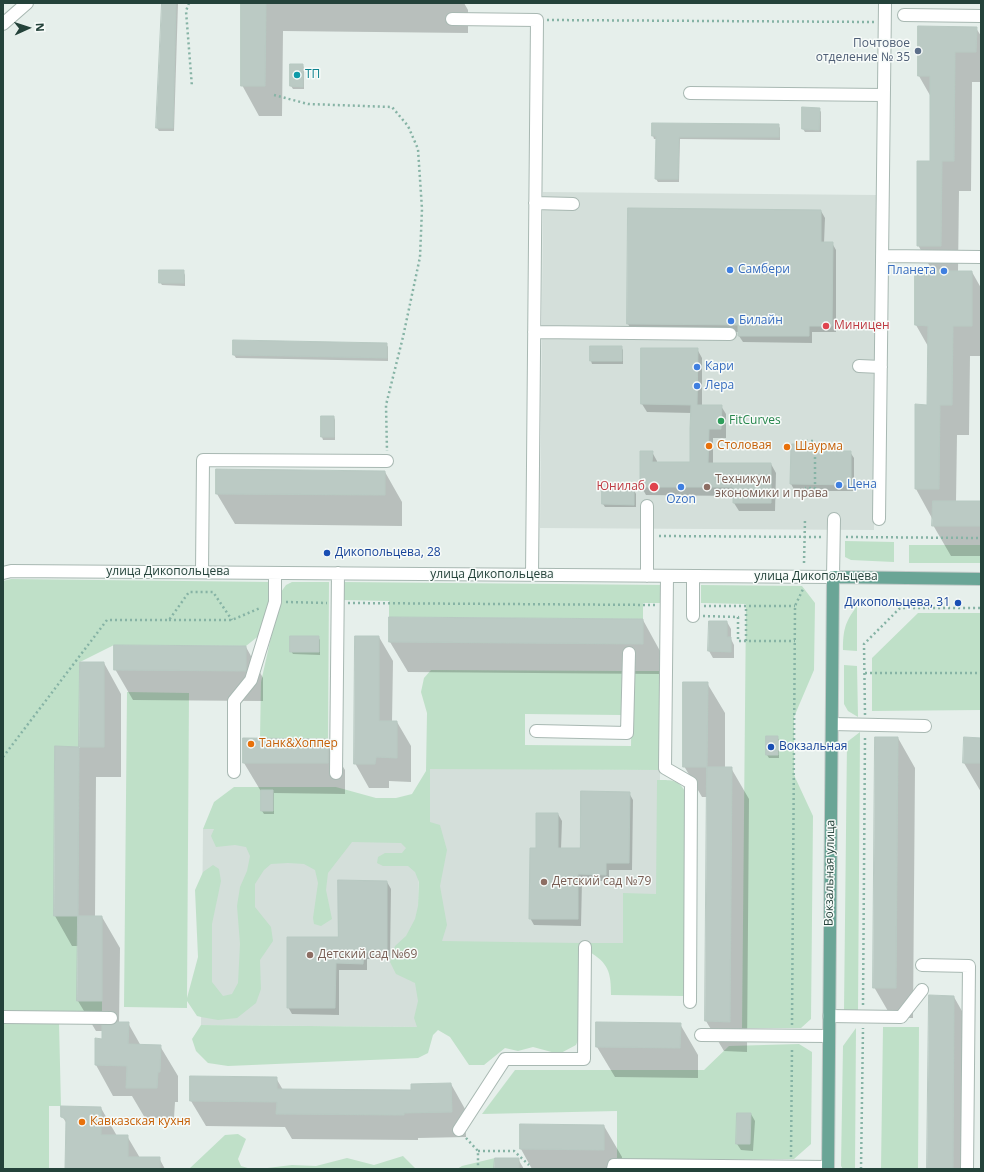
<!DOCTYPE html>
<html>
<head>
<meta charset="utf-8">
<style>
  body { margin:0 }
  #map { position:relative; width:984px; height:1172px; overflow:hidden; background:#e6efeb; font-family:"Open Sans",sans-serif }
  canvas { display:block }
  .frame { position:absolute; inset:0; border:4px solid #24423a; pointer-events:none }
  .north { position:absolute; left:8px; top:8px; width:40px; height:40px; -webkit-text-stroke:3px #f7fbf9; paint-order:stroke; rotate:87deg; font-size:11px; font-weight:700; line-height:16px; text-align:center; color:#24423a }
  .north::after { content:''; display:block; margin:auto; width:14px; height:18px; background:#24423a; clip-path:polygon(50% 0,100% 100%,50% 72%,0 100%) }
</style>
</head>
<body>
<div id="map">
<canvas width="984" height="1172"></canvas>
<div class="frame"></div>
<div class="north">N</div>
</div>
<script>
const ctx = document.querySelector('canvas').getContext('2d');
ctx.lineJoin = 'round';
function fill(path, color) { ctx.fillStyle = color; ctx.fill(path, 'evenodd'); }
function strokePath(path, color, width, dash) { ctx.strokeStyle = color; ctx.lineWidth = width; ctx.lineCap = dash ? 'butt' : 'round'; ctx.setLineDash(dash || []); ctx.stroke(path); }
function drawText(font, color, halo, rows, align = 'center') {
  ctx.font = font + ' "Open Sans",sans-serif'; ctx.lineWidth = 3; ctx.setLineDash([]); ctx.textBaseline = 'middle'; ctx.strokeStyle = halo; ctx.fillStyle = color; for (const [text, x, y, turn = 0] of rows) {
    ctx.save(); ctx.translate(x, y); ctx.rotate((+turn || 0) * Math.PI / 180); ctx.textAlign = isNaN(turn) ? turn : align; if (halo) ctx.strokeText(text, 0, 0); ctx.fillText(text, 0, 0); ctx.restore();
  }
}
const built = new Path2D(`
  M543 192 876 195 874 530 540 528Z
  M430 768 660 770 659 944 429 942Z
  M203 829 419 831 418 1027 201 1025Z`);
const green = new Path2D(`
  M845 541 894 542V562L851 560 845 557Z
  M909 545H981V563H909Z
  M11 579 270 582 271 594 261 634 246 646 114 645 80 662 79 747H55L54 916H78L77 1001H102V1012L3 1011V581Z
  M292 582H329L328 739 260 738 261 682 281 592 286 585Z
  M343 582 661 585V603H643V619L389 617V601L343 600Z
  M701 585 802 586 815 603 814 670 794 717V775L813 816 811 1019 801 1028H742L746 604 701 603Z
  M857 606V651L843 650C843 630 845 622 857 606Z
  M918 613H981V710L872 711V658Z
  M844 665 857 666 858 717 848 711 844 704Z
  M431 670 622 671 621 715 525 714V745L631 746 632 671H661L660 770 430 769V822L440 825 447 850 440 886 447 925 442 941 580 943V1035L576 1045 559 1054 533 1047 518 1051 505 1048 484 1065H469L450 1037 438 1030 433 1035 428 1053 418 1058 228 1066 208 1063 196 1051 192 1039 201 1025 417 1027 414 1018 418 1001 415 983 396 974 390 962 395 946 406 936 415 919 418 906 419 882 415 872 408 866H383L377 863 378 857 385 853H402L406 848 401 843H399L352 842 328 873 326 890 332 919 321 926 314 924 313 918 318 883 315 870 304 864 288 863 271 864 264 870 255 884V907L271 927 273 941 260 960 261 989 256 1003 237 1018 218 1020 201 1017 197 1016 187 1001V1008L124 1007 127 692 189 693 187 998 198 957 195 890 203 872 213 865 219 869 221 881 212 924V982L223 996 232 994 238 983 240 944 237 906 240 887 247 871 250 856 246 847 235 845 216 847 211 836 214 829H203L214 802 234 787H336L376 798H396L412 794 426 771 427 713 421 692 424 678Z
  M860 732 858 1010H844L847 742Z
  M657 780C671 780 680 779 686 794L684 996 611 995C611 973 609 963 588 951V943H623V893L656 894Z
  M3 1023H59L61 1106H49V1169H3Z
  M883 1027H919L918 1169H881Z
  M856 1028 855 1169H843L841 1166 843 1046Z
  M799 1044 812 1052 811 1144 794 1159 617 1160V1111L482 1114 515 1070H704L729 1046Z
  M238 1134 246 1139 238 1159 241 1166 251 1169H189L225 1135Z
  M403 1156 416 1169H259L292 1165 316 1166 347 1158 374 1165Z
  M495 1158 494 1169H457L462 1166Z`);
const shadow = new Path2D(`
  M163 3H178L174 131H159L157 128Z
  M242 3H464L468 10V33L283 31 282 116H259L242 85Z
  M976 28 981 36V82H972L971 191H959L958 272H972L981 288V356H970L969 435H957L956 502H981V556H951L933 525V520L916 489 928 406 929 348 916 325V272H933L918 245 931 162V97L919 76Z
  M291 65H303L304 69V89H293L291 86Z
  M803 108 819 109 821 112V132H805L803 129Z
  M653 124 778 125 780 128V140L680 139 679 182H658L656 179 657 139H654L653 136Z
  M821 211 825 218 824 243H832L836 250V332H812V343L743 342 739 336V332L632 331 628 324Z
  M183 271 185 275V286L162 285 160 282Z
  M234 341 386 344 388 347V361L236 358 234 355Z
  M621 347 623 350V364H592L591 361Z
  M697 349 702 358V406H721L726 414V438H713V464H771L776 473 775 511H739L734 503V496L646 495 641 486 652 452 657 461V463H691V413L647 412 642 404Z
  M322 417H334L335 420V440H323L322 437Z
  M808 445 812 452H850L854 458V491H795L791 484Z
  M385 472 402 502V526L235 524 217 494Z
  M603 490H634L636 494V507H605L603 504Z
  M643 620 660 651V674L408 672 390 642Z
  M710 622H727L731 629V639L734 645V658H713L709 651Z
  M318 637 320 640V655L293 654 291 651Z
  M379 637 393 661 392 722H397L411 746V782L389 781V788H369L355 763Z
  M246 647 263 678V701L133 700 115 669Z
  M81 663H104L121 694V777H96L95 917H102L120 948 119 1023H128L141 1046H160L178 1076V1102H175L174 1118H145L132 1096H113L96 1065V1040H103V1031H96L78 1001 79 946H72L55 916 56 747 80 748Z
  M707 683 725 713V768H731L749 799 747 1052 724 1051 706 1021 708 797H702L684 766Z
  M767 737H777L779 740V758H769L767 755Z
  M898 738 915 768 913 1018H892L874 987Z
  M981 739V792L964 763Z
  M327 740 345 770V794L274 793V814H264L262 811V793L244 763Z
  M629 793 633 800 632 870H609V881H582L581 926 534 925 530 918 537 849 558 814 562 821 561 849H581Z
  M387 882 391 889 390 959H367V970H339V1015L292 1014 288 1007 339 938Z
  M954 997 971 1027 970 1169H928Z
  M680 1024 698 1055V1078L615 1077 597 1047Z
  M276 1078 283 1090 412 1091 451 1084 465 1109 466 1137 418 1138V1140L292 1139 285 1127 206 1126 191 1101Z
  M101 1108 117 1136H127L140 1158H159L165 1169H66L67 1124 62 1116Z
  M751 1114 755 1121 753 1151 741 1150 737 1144Z
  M604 1126 622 1157 621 1169H532L521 1149Z
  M518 1159 524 1169H495Z`);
const building = new Path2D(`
  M162 3H176L173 128H156Z
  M241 3H266L265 86H241Z
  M918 26 977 27 976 52H955L954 161H942L941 246H917V161H930V76H918Z
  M290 64H303V87L290 86Z
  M802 107 820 108 819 130 802 129Z
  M652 123 779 124V137H679L678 179H655L656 136H652Z
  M628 208 821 210V242H833L832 326H809V336H738V325L627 324Z
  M159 270H184V283H159Z
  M915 271H972V326H953L952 405H940L939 489H915V404L927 405 928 326 915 325Z
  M233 340 387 343V358L233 355Z
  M590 346H622V361H590Z
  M641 348H698L697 405H722L721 429H709L708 463H771V503H733V487H640V451H653L652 462H690V429L691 405 641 404Z
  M321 416H334V437H321Z
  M792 444H809V451H851V485L790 484 791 445Z
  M216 469 385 471V495L216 494Z
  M602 489H634V505L602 504Z
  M933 501H981V526H932Z
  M389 617 643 619V644L389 642Z
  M709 621H727V637H731V652L708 651Z
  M290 636H319V652H290Z
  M355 636H379V721H397V758L376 757 375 764H354Z
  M114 645 246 646V671L114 670Z
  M80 662H104V747H79Z
  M683 682H708L707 767H683Z
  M766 736H778V755H766Z
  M875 737H898L896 988H873Z
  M964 737 981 738V763H963Z
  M243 738 328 739V763H243Z
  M55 746 79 747 78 916H54Z
  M707 767H732L730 1022 705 1021Z
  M261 790H273V811H261Z
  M581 791 630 792 629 863H606V875L578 874V919H529L530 848H536V813H558V848H580Z
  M338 880 387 881V952H364L363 964 336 963 335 1008H287V937H338Z
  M78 916H102V1001H77Z
  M929 995 954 996 953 1169H927Z
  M117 1022H129L128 1044 161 1045 160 1072H158L157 1088H126L127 1066 95 1065V1038L102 1039V1025H111Z
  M596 1022 681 1023 680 1048 596 1047Z
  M190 1076 277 1077V1089L411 1090V1084L451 1083 452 1112 404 1113V1115L276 1114 277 1102 190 1101Z
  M61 1106 101 1107V1135H128V1157H160V1169H65L66 1119 61 1117Z
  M737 1113H751L750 1144H736Z
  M520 1124 604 1125V1150L520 1149Z
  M495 1158H519V1169H494Z`);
const path = new Path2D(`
  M189 3 186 11 192 87
  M547 20 874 22
  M274 95 308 104 392 107 408 126 418 149 422 209 420 257 403 337 386 405 387 451
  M801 441H815V488H805
  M659 536 822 537
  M846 537 981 538
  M804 563 805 519
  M286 602 327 603
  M348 603 655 605
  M704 606H795
  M703 616 738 617V641H795
  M169 620H232L260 608
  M746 641V606
  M865 673H981
  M865 715 864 644 900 608H981
  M3 757 107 620H169L189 592H213L232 620
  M863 1005 865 736
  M792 1025 795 606 804 587
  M466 1138 478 1151V1169
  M478 1151H514L529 1165
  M791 1157 792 1048
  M861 1169 863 1028`);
const minor = new Path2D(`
  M904 15 981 16
  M452 19 537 20 532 575
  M3 24 27 3
  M690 93 883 95
  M535 203 573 204
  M882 256 981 257
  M534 332 730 334
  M859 366 881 367
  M647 506V576
  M879 519 885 3
  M202 572 203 460 387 461
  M3 573 11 571 833 577 834 519
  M667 576 665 768 691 783 690 1002
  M693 616V576
  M832 724 925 726
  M536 731 627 733 629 653
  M234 772V701L251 680 275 602V573
  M336 773 338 573
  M922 965 969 966 967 1169
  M829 1016 901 1017 922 990
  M3 1017 111 1018
  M701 1035 829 1036
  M459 1130 505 1059H584L585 947
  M613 1169 614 1165 828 1167`);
const major = new Path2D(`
  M828 1169 833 577 981 579`);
const markers = [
  [918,51,4,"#5c6f8a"],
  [297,75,4,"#0f9aa8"],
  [730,270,4,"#3f7fe0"],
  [944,271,4,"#3f7fe0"],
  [731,321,4,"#3f7fe0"],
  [826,326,4,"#e0444e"],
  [697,367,4,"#3f7fe0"],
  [697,386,4,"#3f7fe0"],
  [721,421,4,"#2e9e5b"],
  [709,446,4,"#e8710a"],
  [787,447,4,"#e8710a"],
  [839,485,4,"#3f7fe0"],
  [654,487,5,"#e0444e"],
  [681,487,4,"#3f7fe0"],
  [707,487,4,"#8d6e63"],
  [327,553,4,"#1a4fb4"],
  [958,603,4,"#1a4fb4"],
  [251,744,4,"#e8710a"],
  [771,747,4,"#1a4fb4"],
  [544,882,4,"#8d6e63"],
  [310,955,4,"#8d6e63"],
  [82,1122,4,"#e8710a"]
];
const serviceNames = [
  ["Почтовое",910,44],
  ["отделение № 35",910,58]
];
const cultureNames = [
  ["ТП",305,75]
];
const shopNames = [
  ["Самбери",738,270],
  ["Планета",936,271,"right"],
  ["Билайн",739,321],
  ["Кари",705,367],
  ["Лера",705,386],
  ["Цена",847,485],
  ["Ozon",681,500,"center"]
];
const healthNames = [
  ["Миницен",834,326],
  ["Юнилаб",645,487,"right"]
];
const leisureNames = [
  ["FitCurves",729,421]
];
const foodNames = [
  ["Столовая",717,446],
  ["Шаурма",795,447],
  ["Танк&Хоппер",259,744],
  ["Кавказская кухня",90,1122]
];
const educationNames = [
  ["Техникум",715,480],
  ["экономики и права",715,494],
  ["Детский сад №79",552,882],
  ["Детский сад №69",318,955]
];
const transitNames = [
  ["Дикопольцева, 28",335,553],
  ["Дикопольцева, 31",950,603,"right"],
  ["Вокзальная",779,747]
];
const streetNames = [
  ["улица Дикопольцева",168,572],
  ["улица Дикопольцева",492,575],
  ["улица Дикопольцева",816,577],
  ["Вокзальная улица",830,873,-89]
];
fill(built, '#d4dfda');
fill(green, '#bfe0c8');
fill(shadow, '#0003');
fill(building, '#bbcac4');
strokePath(building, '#b8c9c2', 1);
strokePath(minor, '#a8b8b2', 14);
strokePath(major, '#c2cac8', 14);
strokePath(path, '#86b3a5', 2.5, [2, 3]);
strokePath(minor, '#fff', 12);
strokePath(major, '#6aa596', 12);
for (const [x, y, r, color] of markers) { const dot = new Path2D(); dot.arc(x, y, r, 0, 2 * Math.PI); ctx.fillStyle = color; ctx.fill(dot); strokePath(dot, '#f7fbf9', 1.5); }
drawText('12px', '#4e5e75', '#f7fbf9', serviceNames, 'right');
drawText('12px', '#0d838f', '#f7fbf9', cultureNames, 'left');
drawText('12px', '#366cbe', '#f7fbf9', shopNames, 'left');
drawText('12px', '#be3a42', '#f7fbf9', healthNames, 'left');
drawText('12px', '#27864d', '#f7fbf9', leisureNames, 'left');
drawText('12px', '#c56008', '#f7fbf9', foodNames, 'left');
drawText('12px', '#785e54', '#f7fbf9', educationNames, 'left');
drawText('12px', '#164399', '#f7fbf9', transitNames, 'left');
drawText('12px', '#24423a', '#f7fbf9', streetNames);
</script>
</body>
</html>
